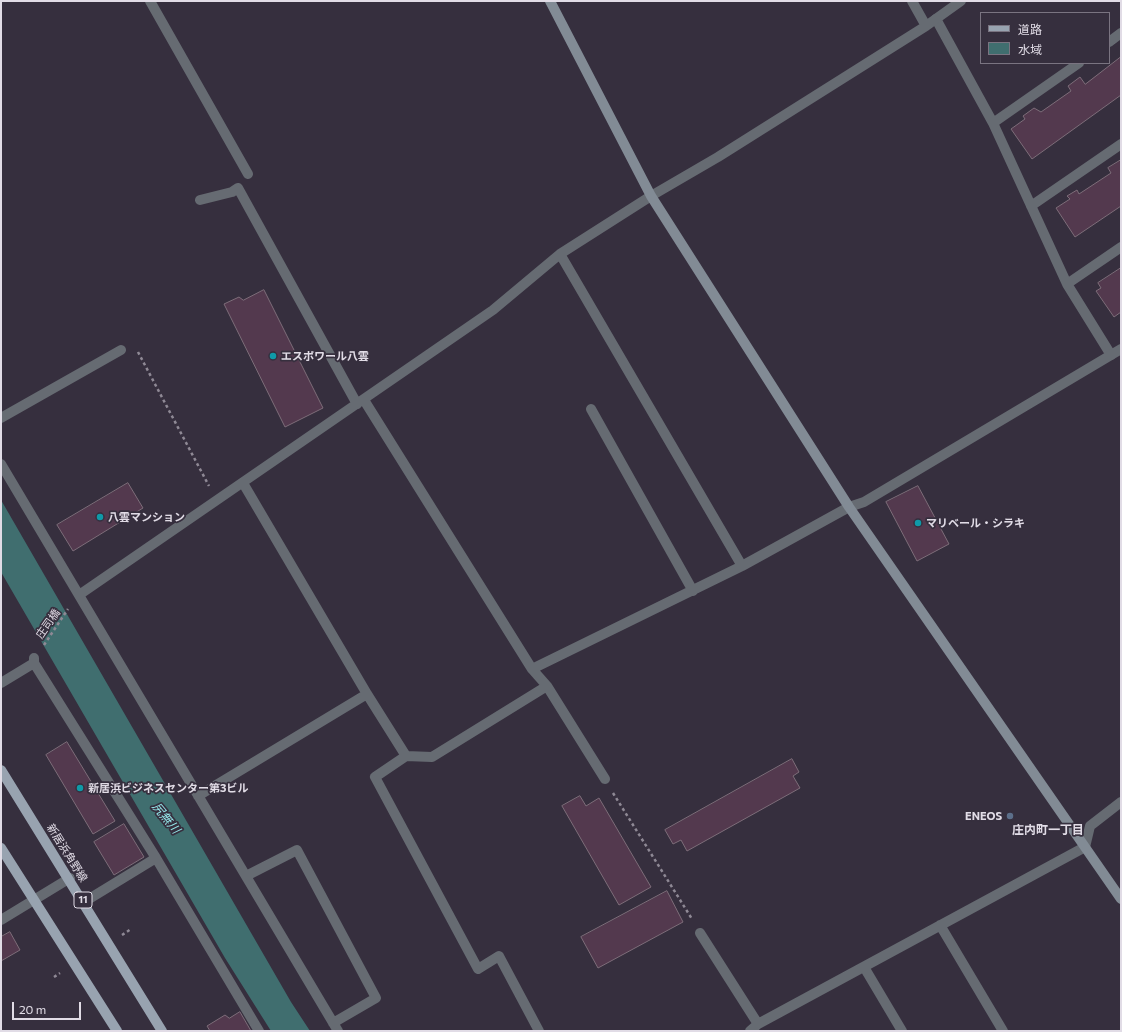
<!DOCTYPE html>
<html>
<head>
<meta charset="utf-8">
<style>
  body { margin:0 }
  #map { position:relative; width:1122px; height:1032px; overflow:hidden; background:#362f3e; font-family:Commissioner,"Noto Sans JP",sans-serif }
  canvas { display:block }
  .frame { position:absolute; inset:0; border:2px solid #e1dce6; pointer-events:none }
  .legend { position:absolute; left:980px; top:12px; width:130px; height:52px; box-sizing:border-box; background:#362f3e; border:1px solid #7a7481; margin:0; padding:5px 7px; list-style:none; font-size:12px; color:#e1dce6 }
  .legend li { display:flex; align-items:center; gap:8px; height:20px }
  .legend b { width:20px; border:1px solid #7a7481 }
  .scale { position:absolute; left:12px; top:1002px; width:69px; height:18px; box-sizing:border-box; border:2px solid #e1dce6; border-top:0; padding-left:5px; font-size:12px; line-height:14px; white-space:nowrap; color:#e1dce6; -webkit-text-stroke:3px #362f3e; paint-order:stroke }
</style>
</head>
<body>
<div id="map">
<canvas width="1122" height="1032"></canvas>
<div class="frame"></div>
<ul class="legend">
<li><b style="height:5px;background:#98a3b0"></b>道路</li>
<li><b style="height:11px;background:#406e6f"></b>水域</li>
</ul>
<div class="scale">20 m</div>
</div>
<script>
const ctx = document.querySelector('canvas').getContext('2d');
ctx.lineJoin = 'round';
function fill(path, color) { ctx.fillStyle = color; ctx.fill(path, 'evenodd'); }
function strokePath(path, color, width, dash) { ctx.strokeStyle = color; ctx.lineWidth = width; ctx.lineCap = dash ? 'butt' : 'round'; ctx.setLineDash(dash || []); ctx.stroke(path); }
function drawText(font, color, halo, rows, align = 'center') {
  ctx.font = font + ' Commissioner,"Noto Sans JP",sans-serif'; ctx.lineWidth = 3.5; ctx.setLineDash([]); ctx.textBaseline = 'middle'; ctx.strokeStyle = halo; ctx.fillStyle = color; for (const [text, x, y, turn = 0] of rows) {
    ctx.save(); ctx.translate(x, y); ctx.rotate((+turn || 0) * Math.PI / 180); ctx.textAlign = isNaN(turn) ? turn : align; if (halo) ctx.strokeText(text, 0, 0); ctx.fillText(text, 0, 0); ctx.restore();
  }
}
const water = new Path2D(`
  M1 500 291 1002 310 1031H271L225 958 1 572Z`);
const building = new Path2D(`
  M1121 57V95L1032 159 1011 129 1025 119 1023 116 1034 108 1041 112 1071 91 1068 86 1080 77 1085 84Z
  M1121 160V206L1075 237 1056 208 1070 199 1067 196 1077 190 1079 194 1111 173 1108 168Z
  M1121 268V312L1114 317 1096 291 1101 288 1098 283Z
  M264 290 323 408 285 427 224 304 239 297 243 300Z
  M128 483 143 508 73 551 57 525Z
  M918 486 949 544 917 561 886 502Z
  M67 742 115 821 93 834 46 755Z
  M792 759 799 772 793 776 800 788 687 851 681 840 673 844 665 830Z
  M580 796 586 806 599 798 651 887 619 905 562 806Z
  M124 824 144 857 114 875 94 842Z
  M667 891 683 922 598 968 581 937Z
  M10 932 20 950 1 961V937Z
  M240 1012 251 1031H210L207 1026 225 1015 229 1018Z`);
const path = new Path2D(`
  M138 352 209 486
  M44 645 68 609
  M613 793 692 919
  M122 935 131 929
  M54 977 60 973`);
const lane = new Path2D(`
  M936 19 993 123 1067 284 1111 355
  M1109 42 1121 33
  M993 123 1079 63
  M1031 206 1121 144
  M1067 284 1121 247`);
const street = new Path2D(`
  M150 1 248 174
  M912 1 926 26
  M200 200 232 192 238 188 357 404
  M560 254 742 566
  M364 400 532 669 742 566 849 507 864 502 1121 349
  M591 409 693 591
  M1 418 121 350
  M1 464 338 1031
  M243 483 367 694 406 756 432 757 547 686
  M79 595 493 310 560 254 651 196 718 157 926 26 961 1
  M34 663 156 858
  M532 669 547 686 605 779
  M1 683 34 663V658
  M406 756 375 777 478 969 499 956 539 1031
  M198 796 367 694
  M246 876 297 850 376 998 333 1023
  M84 902 156 858 259 1031
  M1 920 70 878
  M940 925 1003 1031
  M700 933 758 1024
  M864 967 902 1031
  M750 1031 758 1024 1085 847 1090 826 1121 802`);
const secondary = new Path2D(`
  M550 1 651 196 849 507 1121 899`);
const primary = new Path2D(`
  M1 770 162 1031
  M1 848 117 1031`);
const markers = [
  [273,356,4,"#0f9aa8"],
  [100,517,4,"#0f9aa8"],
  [918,523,4,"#0f9aa8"],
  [80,788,4,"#0f9aa8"],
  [1010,816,4,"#5c6f8a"]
];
const shields = [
  [83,900,18]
];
const shieldNames = [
  ["11",83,900]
];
const poiNames = [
  ["エスポワール八雲",281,356],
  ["八雲マンション",108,517],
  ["マリベール・シラキ",926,523],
  ["新居浜ビジネスセンター第3ビル",88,788],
  ["ENEOS",1002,816,"right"]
];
const streetNames = [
  ["庄司橋",48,624,-55],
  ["新居浜角野線",67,853,58]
];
const waterNames = [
  ["尻無川",166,818,50]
];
const neighbourhoodNames = [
  ["庄内町一丁目",1048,830]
];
fill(water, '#406e6f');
fill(building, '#53394e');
strokePath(building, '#7d6d79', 1);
strokePath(path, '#8f8995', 2.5, [3, 3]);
strokePath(lane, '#666b72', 10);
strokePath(street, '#666b72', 10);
strokePath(secondary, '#828b95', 10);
strokePath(primary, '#98a3b0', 10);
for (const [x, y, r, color] of markers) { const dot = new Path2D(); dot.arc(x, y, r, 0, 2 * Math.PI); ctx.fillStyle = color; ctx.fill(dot); strokePath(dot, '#362f3e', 1.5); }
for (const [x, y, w] of shields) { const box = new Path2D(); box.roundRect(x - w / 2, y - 8, w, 16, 3); ctx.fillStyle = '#362f3e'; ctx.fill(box); strokePath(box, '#e1dce6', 1); }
drawText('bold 10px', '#e1dce6', null, shieldNames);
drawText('bold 11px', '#e1dce6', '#362f3e', poiNames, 'left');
drawText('11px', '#e1dce6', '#362f3e', streetNames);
drawText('italic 12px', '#95e8eb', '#362f3e', waterNames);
drawText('bold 12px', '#e1dce6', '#362f3e', neighbourhoodNames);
</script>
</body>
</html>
